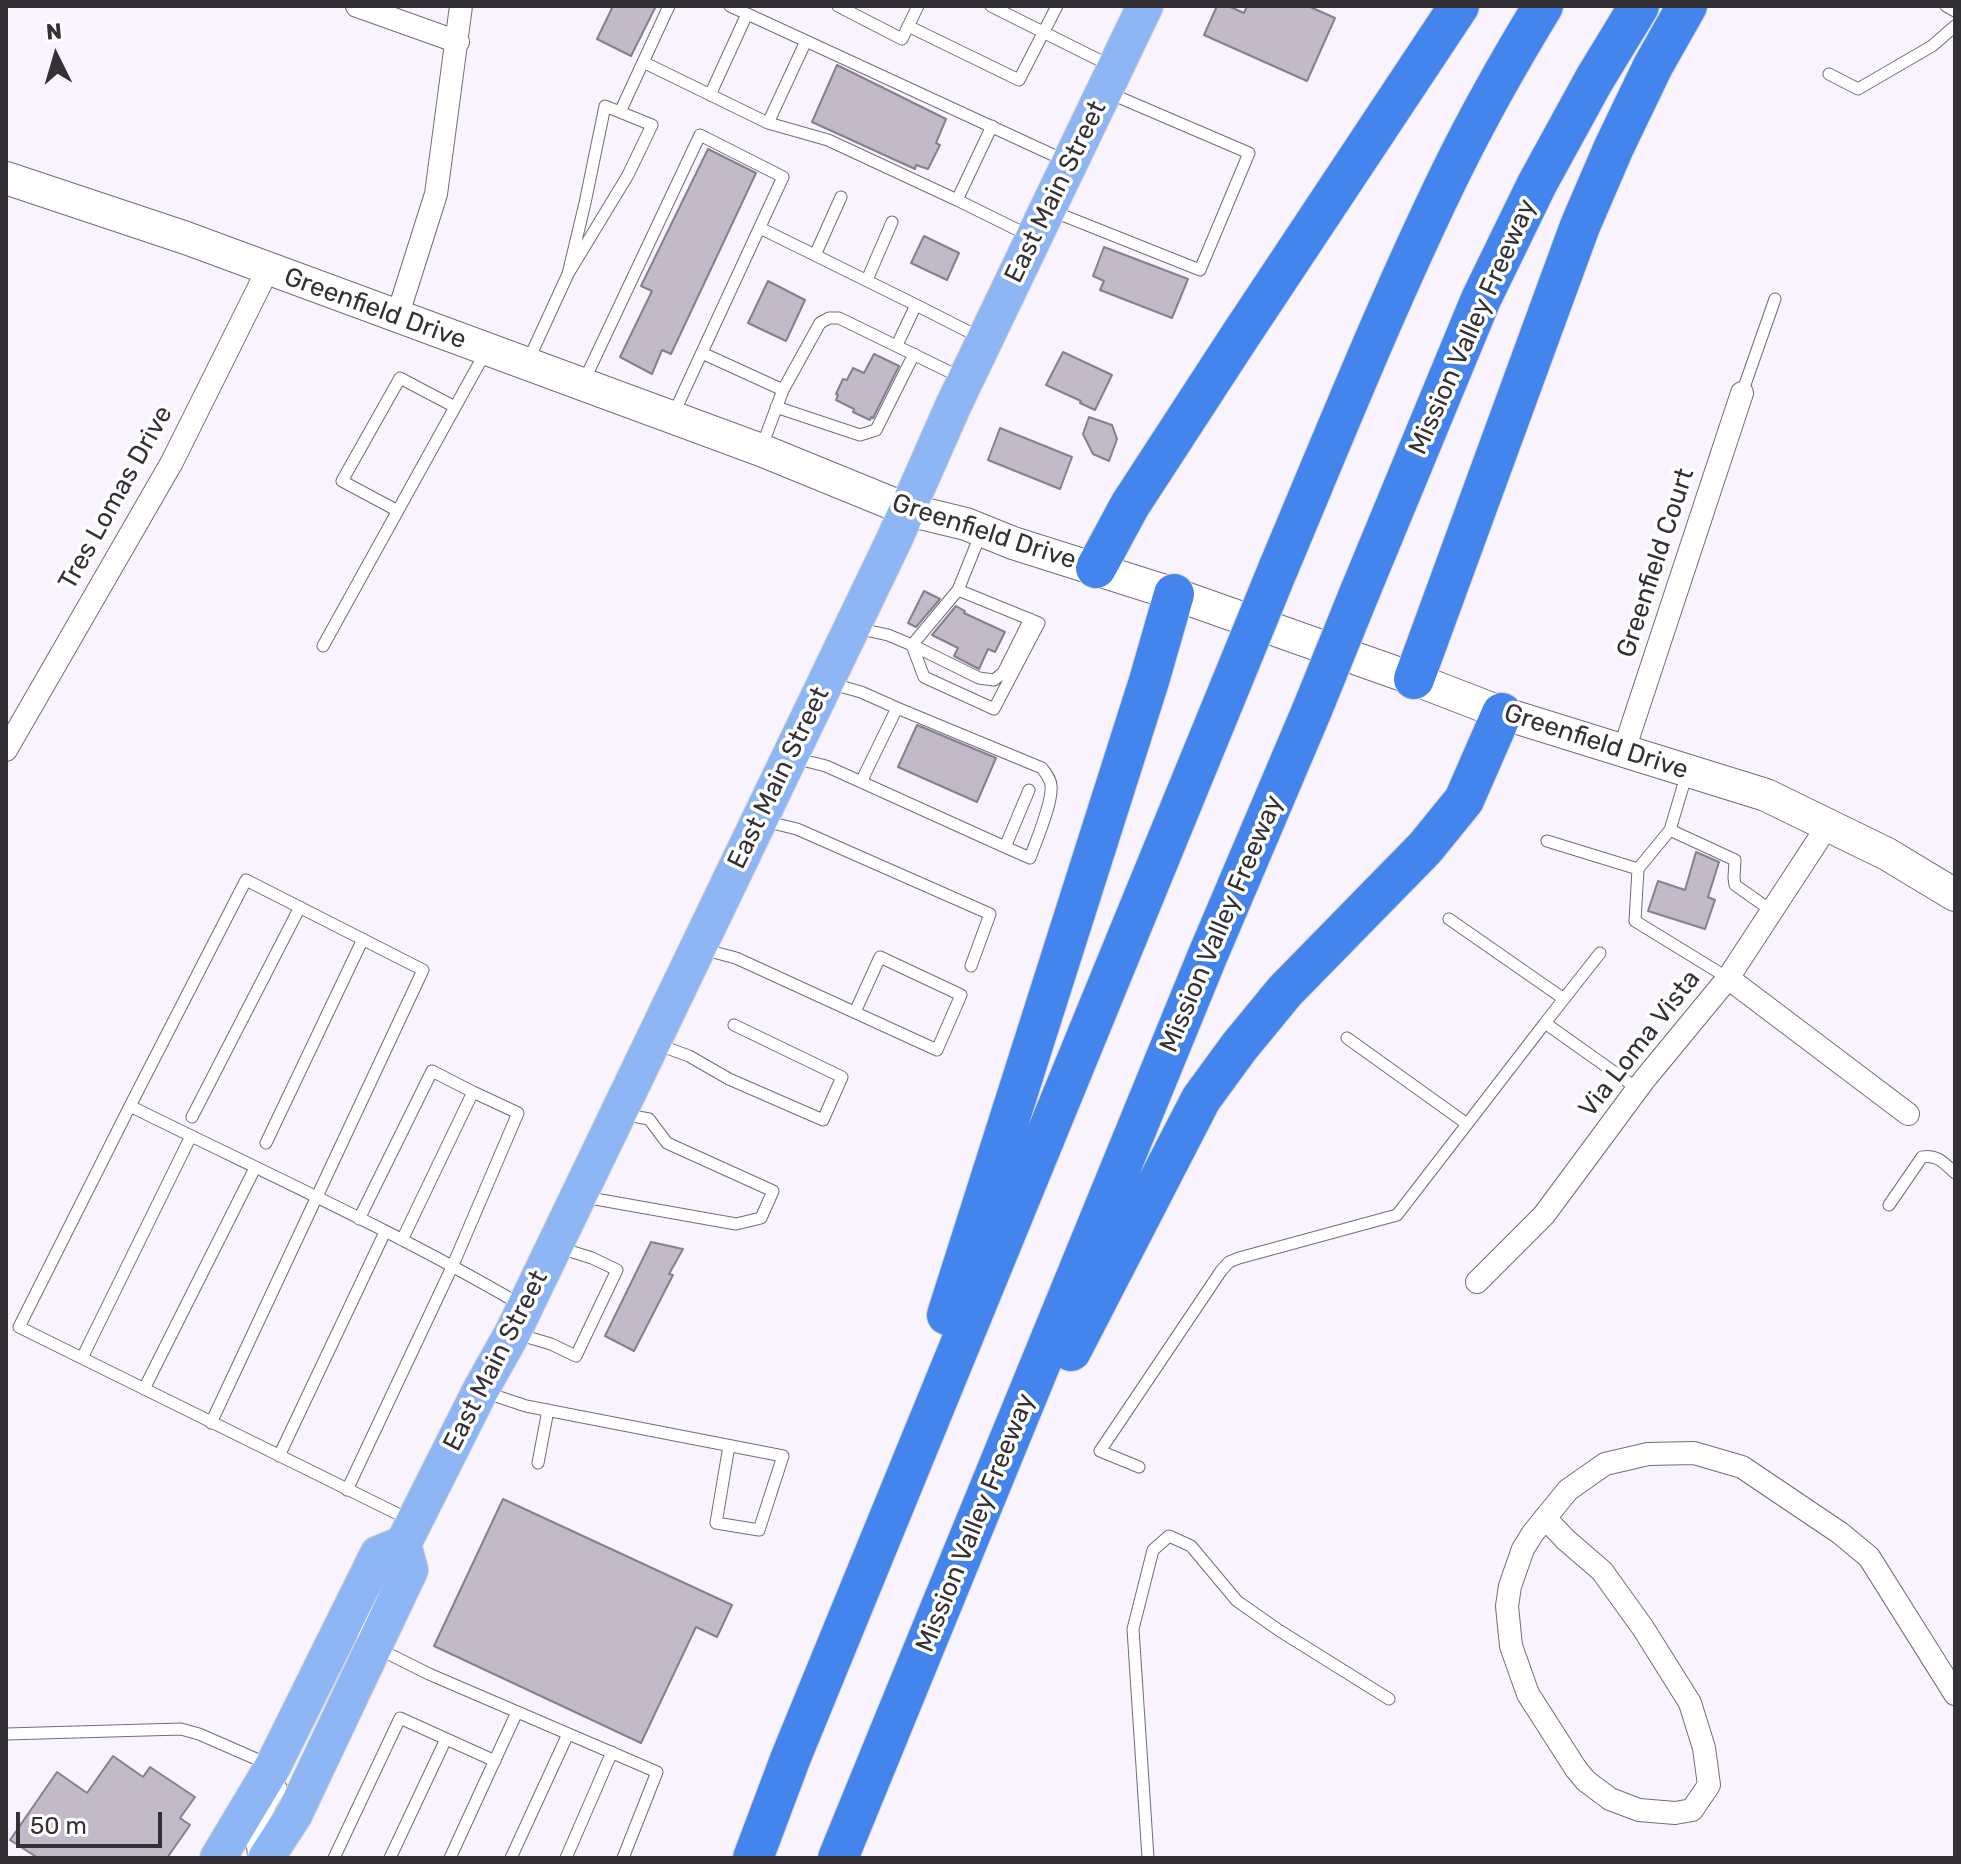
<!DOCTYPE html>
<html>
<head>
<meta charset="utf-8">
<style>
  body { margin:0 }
  #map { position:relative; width:1961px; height:1864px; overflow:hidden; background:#f9f3fe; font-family:Rubik,sans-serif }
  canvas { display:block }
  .frame { position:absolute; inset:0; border:8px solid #333036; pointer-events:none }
  .north { position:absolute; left:16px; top:16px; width:80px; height:80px; -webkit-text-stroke:6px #fff; paint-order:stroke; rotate:355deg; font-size:22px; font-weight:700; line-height:32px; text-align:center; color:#333036 }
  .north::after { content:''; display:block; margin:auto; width:28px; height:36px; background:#333036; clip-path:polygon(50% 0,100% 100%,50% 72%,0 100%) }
  .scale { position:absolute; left:16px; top:1812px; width:146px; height:36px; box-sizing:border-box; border:4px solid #333036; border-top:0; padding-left:10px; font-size:24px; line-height:28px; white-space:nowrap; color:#333036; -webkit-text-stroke:6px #fff; paint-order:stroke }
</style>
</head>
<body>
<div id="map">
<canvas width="1961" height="1864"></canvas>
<div class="frame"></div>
<div class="north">N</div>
<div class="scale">50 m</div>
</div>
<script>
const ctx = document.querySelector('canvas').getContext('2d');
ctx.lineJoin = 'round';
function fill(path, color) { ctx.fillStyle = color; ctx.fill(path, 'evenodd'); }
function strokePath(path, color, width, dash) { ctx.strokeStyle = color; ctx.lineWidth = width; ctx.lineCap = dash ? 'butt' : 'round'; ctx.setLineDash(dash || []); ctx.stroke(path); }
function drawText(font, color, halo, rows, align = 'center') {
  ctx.font = font + ' Rubik,sans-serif'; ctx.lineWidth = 7; ctx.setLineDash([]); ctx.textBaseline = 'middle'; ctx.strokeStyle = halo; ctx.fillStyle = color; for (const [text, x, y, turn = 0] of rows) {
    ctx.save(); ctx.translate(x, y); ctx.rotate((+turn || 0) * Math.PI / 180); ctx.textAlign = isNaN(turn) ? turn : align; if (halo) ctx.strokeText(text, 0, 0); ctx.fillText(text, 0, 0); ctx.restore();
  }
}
const building = new Path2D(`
  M613 6H656L631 56 597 39Z
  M1217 6H1228L1244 13 1247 6H1308L1335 18 1307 81 1204 35Z
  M837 65 946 119 936 143 940 145 928 169 916 165 915 169 812 122Z
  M708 149 756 173 671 354 662 350 652 374 620 357 652 291 641 286Z
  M924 236 959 253 947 280 911 263Z
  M1104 247 1188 279 1172 318 1100 290 1104 281 1093 276Z
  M768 281 805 300 786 341 748 323Z
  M1063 352 1112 375 1095 410 1080 403 1081 401 1046 385Z
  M874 354 899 366 873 418 871 417 870 420 853 412 854 409 836 400 838 395 836 394 843 379 847 380 853 368 864 373Z
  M1089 417 1112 425 1117 439 1109 461 1093 454 1083 434Z
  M1000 428 1072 457 1060 489 988 460Z
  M924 591 940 599 916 627 908 623Z
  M956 606 965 611 964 613 1005 632 995 652 988 649 979 669 954 656 958 648 932 635Z
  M917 725 996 758 977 802 898 767Z
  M1696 852 1719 862 1708 897 1715 900 1705 929 1648 911 1658 881 1685 890Z
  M651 1242 683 1249 669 1274 673 1275 634 1351 605 1336Z
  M503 1499 732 1605 717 1637 696 1627 641 1743 434 1646Z
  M113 1756 143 1777 150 1767 195 1797 180 1818 190 1825 167 1858H38L10 1840 57 1772 87 1793Z`);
const lane = new Path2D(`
  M838 6 902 39 918 6
  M991 6 1111 66
  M1946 6 1955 11
  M908 26 1019 80 1057 6
  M806 41 1066 161
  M643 62 768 123 806 41 730 6
  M1829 74 1858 89 1932 46 1955 26
  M710 95 747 14
  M620 112 669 6
  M768 123 828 140 957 200
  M992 126 957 200 1030 236
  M1052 211 1200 270 1249 153 1109 93
  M760 228 916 305 981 338
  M815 255 841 197
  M867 280 892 222
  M897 345 916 305
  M702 353 783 390 762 446
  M528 361 568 274 628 175 652 125 605 106 585 203 568 274
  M584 381 700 135 783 177 673 415
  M783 390 820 323 829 318H839L960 377
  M1742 393 1775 299
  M776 407 860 435 876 430 914 354
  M398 511 342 481 400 378 455 407
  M958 590 912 645 979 678 994 680 1003 673 1030 619
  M856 628 888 635 912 645 924 677 994 709 1039 623 958 590 981 533
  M323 646 485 353
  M829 683 861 692 897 708 861 782
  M897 708 1042 768C1046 774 1051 779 1051 786 1053 802 1036 841 1030 858L1005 847
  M794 758 826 766 1005 847 1029 790
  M764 821 797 829 990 914 971 966
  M1670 830 1687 773
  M1547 841 1638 869 1635 921 1728 978
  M1638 869 1670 830 1735 860 1734 878 1735 885 1772 911
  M1449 919 1564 999
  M702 949 736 958 937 1050 961 995 880 957 855 1012
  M1600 953 1545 1023 1638 1089
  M1347 1038 1467 1124
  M656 1044 689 1056 729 1079 823 1120 842 1077 734 1025
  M130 1106 19 1327 410 1520
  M192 1117 300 907
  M266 1143 363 939
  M584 1197 736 1224 761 1218 773 1191 667 1143 649 1119 622 1114
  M1889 1205 1922 1157C1937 1154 1944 1163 1955 1173
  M359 1219 432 1071 473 1092 402 1240
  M517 1334 551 1344 576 1356 617 1270 592 1258 560 1248
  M82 1358 191 1136
  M144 1389 255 1168
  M484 1392 526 1406 783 1456 759 1530 716 1523 729 1446
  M211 1423 423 970 246 880 130 1106C261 1171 395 1231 521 1305
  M279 1456 385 1232
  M538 1463 548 1410
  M1139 1467 1100 1451 1221 1271 1229 1262 1239 1258 1397 1215 1545 1023
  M347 1490 453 1265 518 1113 473 1092
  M363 1638V1626L375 1598
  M377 1648 429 1674 657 1772 623 1858
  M6 1734 181 1729 199 1734 270 1765
  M254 1858 252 1844 255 1834 281 1787
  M334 1858 400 1718 495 1761
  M390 1858 446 1739
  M450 1858 517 1712
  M511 1858 568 1734
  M566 1858 612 1752
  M1148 1858 1133 1629 1153 1550 1169 1536 1191 1546 1237 1601 1280 1631 1389 1699`);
const street = new Path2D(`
  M357 6 458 42
  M397 317 436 194 461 6
  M6 750 172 462 268 269
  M1624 750 1742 393
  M1728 978 1908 1114
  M1477 1282 1544 1215 1644 1080 1728 978 1828 825
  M1545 1518 1566 1540 1602 1571 1643 1628 1690 1703 1704 1748 1709 1785 1692 1810 1675 1813 1639 1810 1610 1799 1586 1781 1576 1769 1528 1694 1511 1646 1507 1606 1510 1586 1523 1549 1533 1533 1568 1490 1605 1464 1648 1454 1694 1453 1742 1467 1840 1533 1869 1557 1955 1694`);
const secondary = new Path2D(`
  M6 178 186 238 761 450 908 510 966 524 1013 543 1174 594 1414 679 1502 713 1766 795 1887 854 1955 895`);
const primary = new Path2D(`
  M218 1858 273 1766 378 1554 403 1544 480 1391 513 1332 894 540 954 404 1145 6
  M266 1858 294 1815 410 1570 403 1544`);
const highway = new Path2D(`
  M1096 568 1130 505 1238 339 1459 6
  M1278 569C1334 436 1388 301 1451 172 1479 115 1510 60 1543 6
  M1359 594 1481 299 1537 184 1594 80 1639 6
  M1414 679 1580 226 1614 147 1653 66 1687 6
  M947 1315 1149 681 1174 594
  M1071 1351 1201 1099 1239 1047 1285 991 1425 848 1464 800 1502 713
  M753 1858 791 1757 1231 684
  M838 1858 1207 957 1312 710`);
const highwayBridge = new Path2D(`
  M1231 684 1278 569
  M1312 710 1359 594`);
const streetNames = [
  ["East Main Street",1056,192,-64],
  ["Greenfield Drive",375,309,20],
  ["Mission Valley Freeway",1473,327,-66],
  ["Tres Lomas Drive",116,498,-61],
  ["Greenfield Drive",984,532,18],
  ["Greenfield Court",1656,563,-72],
  ["Greenfield Drive",1596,742,18],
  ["East Main Street",779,778,-64],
  ["Mission Valley Freeway",1222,924,-67],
  ["Via Loma Vista",1640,1044,-52],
  ["East Main Street",496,1361,-63],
  ["Mission Valley Freeway",976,1523,-68]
];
fill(building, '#c2bac8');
strokePath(building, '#867f8c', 2);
strokePath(lane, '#736c79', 13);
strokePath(street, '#736c79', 24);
strokePath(secondary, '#736c79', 34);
strokePath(primary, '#d6d6d7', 38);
strokePath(highway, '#d6d6d7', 42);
strokePath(lane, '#fff', 11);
strokePath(street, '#fff', 22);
strokePath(secondary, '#fff', 32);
strokePath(primary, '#8eb6f4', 36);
strokePath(highway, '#4385ed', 40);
strokePath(highwayBridge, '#d6d6d7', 42, []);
strokePath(highwayBridge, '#4385ed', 40);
drawText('26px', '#333036', '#fff', streetNames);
</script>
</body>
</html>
